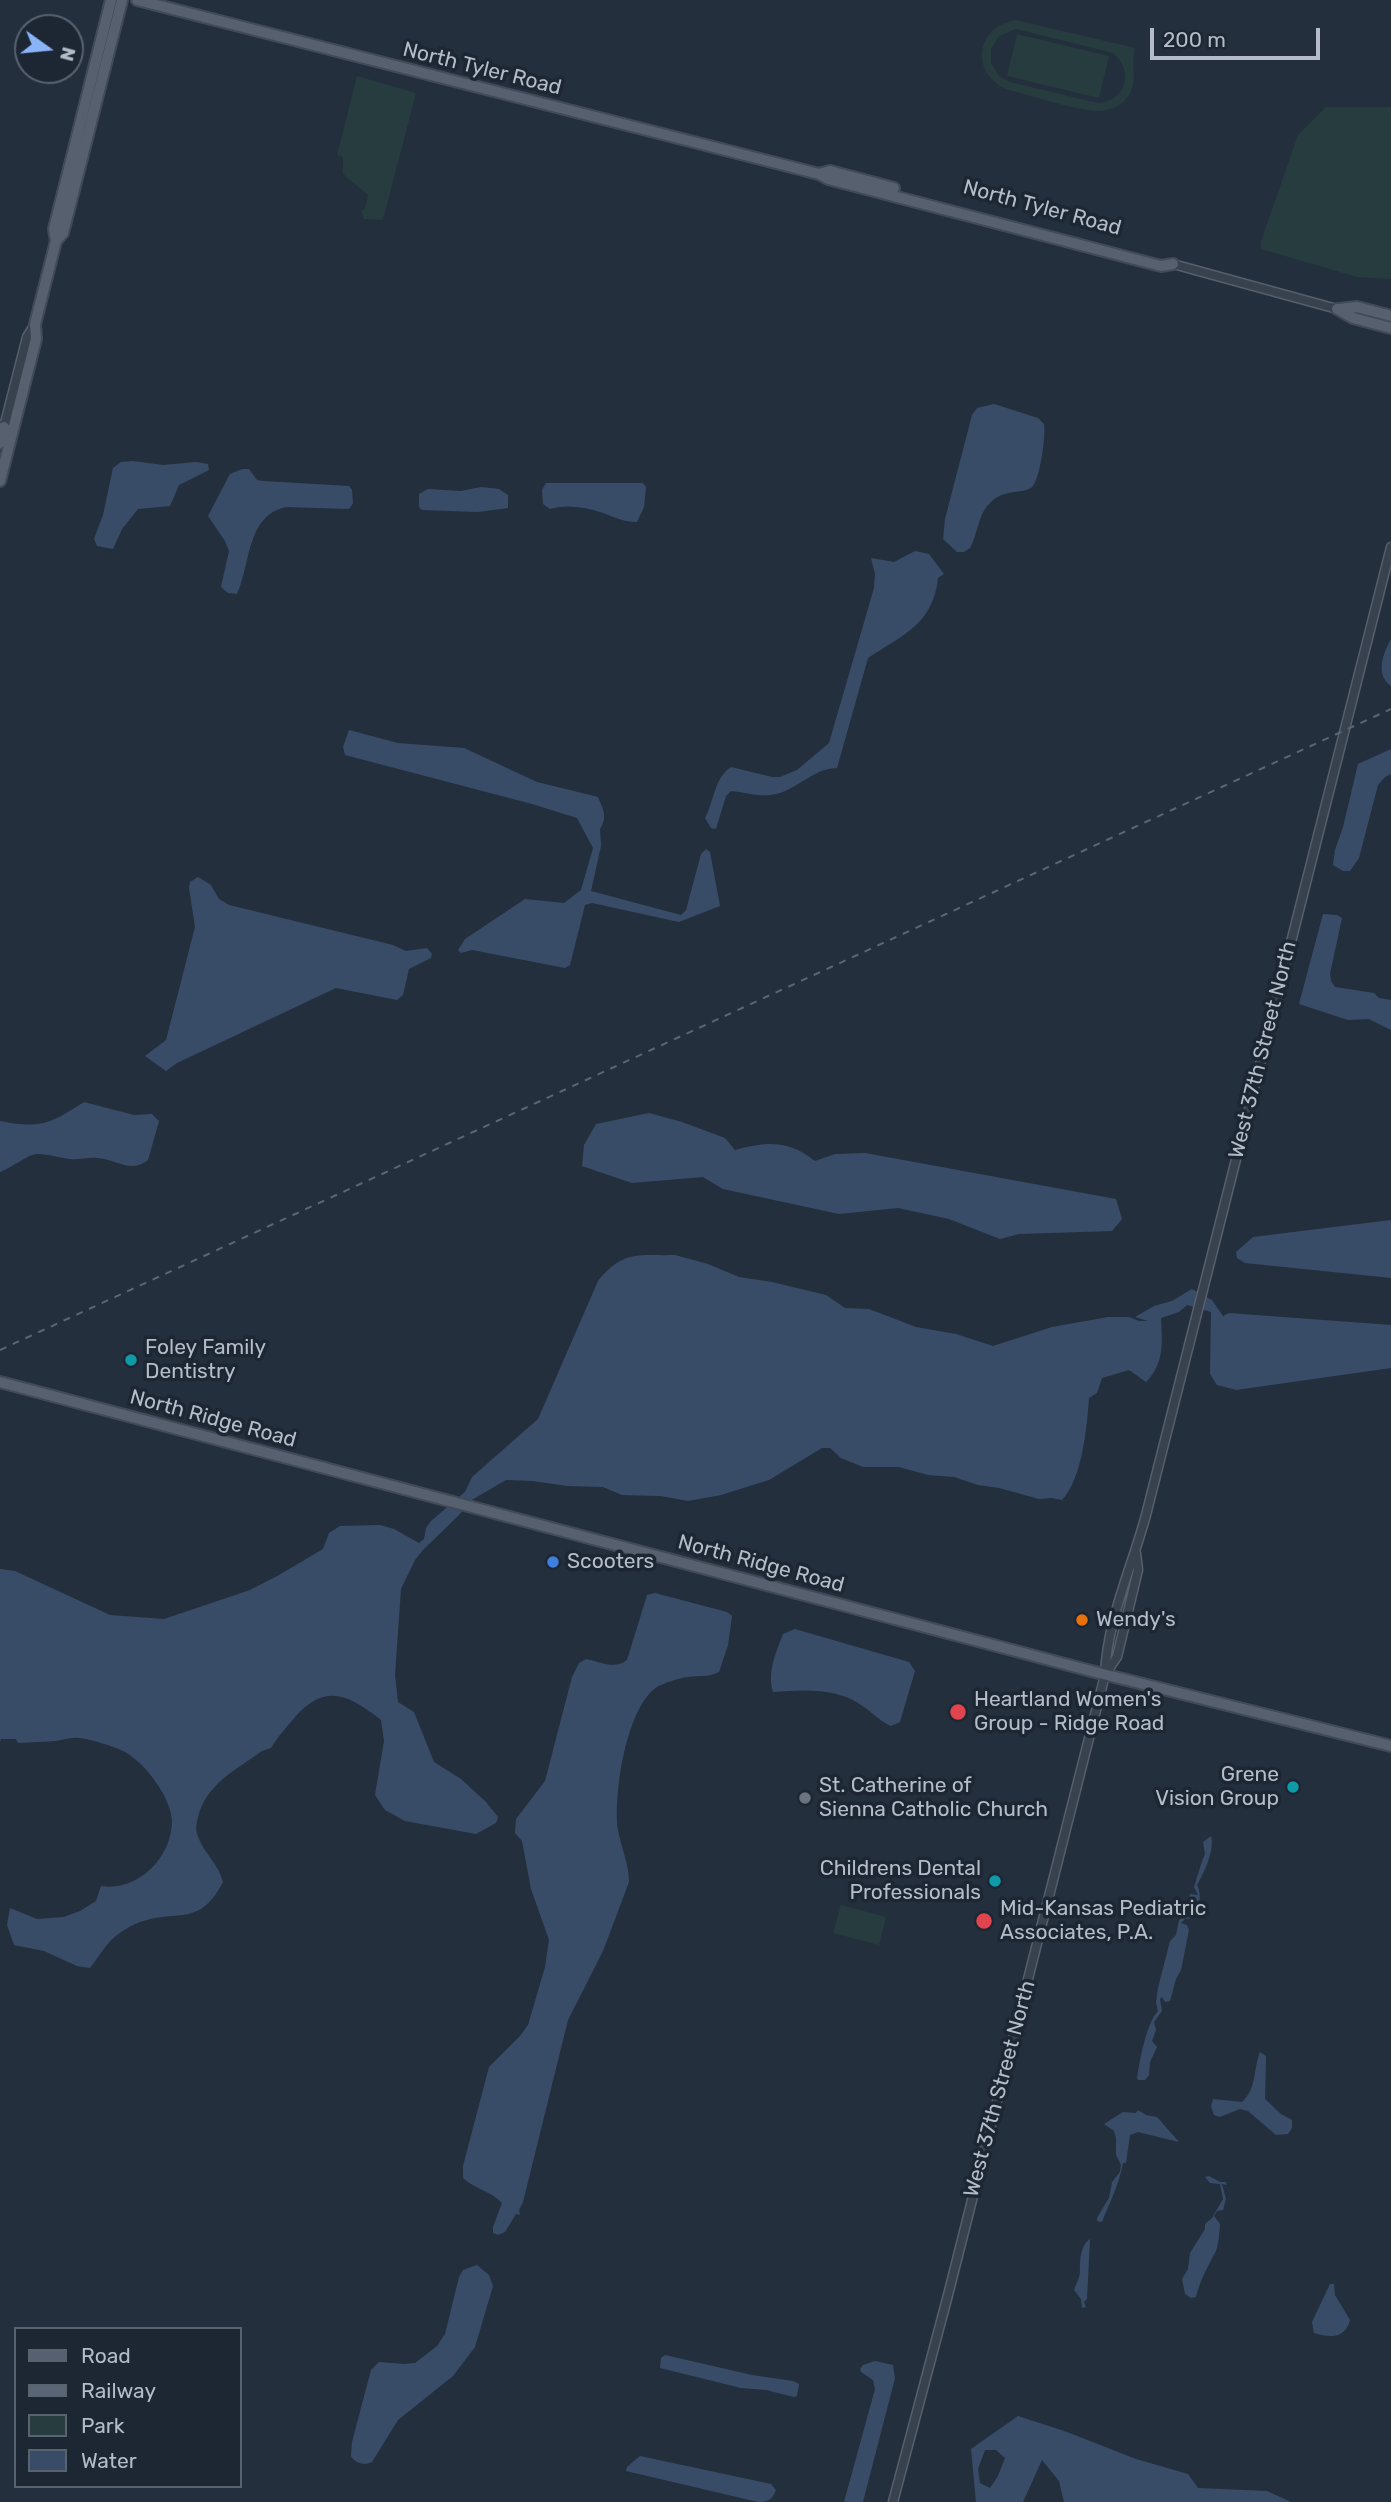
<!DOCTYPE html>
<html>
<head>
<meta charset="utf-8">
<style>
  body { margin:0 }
  #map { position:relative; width:1391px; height:2502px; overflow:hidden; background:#242f3e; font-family:Rubik,sans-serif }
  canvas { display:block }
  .legend { position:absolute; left:14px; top:2327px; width:228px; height:161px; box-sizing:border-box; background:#1d2633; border:2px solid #59626f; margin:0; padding:9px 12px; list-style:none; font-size:21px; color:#b4bcc9 }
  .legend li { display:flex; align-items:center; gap:14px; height:35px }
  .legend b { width:35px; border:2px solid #59626f }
  .north { position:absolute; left:14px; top:14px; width:70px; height:70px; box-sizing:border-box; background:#1d2633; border:2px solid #59626f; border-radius:50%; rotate:105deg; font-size:19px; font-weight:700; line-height:28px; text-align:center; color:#b4bcc9 }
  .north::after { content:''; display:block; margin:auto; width:24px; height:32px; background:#8ab4f8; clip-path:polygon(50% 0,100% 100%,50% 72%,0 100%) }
  .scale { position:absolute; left:1150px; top:28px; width:170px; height:32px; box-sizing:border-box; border:4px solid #b4bcc9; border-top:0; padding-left:9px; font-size:21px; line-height:24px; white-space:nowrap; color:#b4bcc9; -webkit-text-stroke:5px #1d2633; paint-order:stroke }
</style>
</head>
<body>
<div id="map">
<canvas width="1391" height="2502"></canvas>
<ul class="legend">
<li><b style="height:9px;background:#56606e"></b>Road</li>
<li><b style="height:9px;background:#5a6575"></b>Railway</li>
<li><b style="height:19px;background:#263c3f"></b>Park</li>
<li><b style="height:19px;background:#394c67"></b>Water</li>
</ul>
<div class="north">N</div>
<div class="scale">200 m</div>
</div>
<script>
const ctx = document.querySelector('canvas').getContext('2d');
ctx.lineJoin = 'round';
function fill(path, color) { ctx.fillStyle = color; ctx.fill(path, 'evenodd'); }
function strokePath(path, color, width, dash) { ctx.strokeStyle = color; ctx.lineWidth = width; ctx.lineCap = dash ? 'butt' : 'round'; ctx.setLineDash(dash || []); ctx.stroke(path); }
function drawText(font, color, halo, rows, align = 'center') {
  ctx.font = font + ' Rubik,sans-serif'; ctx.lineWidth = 7; ctx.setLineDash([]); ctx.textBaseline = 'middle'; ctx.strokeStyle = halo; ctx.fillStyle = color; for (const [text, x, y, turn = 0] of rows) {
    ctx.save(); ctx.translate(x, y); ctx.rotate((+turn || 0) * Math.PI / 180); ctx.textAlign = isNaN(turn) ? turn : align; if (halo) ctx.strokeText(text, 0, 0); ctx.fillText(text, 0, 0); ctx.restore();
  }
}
const green = new Path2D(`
  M1016 20 1135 48C1131 63 1137 77 1131 91 1126 102 1114 110 1101 111 1081 112 1029 95 1006 89 969 72 977 25 1016 20ZM1016 29 1113 53C1135 71 1126 101 1098 103L1010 82 999 76 991 63V49L999 36Z
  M1017 34 1109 56 1099 98 1007 76Z
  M357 76 416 93 383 220 364 219 361 211 365 208 368 195 343 174V157L337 155Z
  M1326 107H1391V279L1357 277 1261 249V241L1298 135Z
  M841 1905 886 1917 879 1945 833 1933Z`);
const water = new Path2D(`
  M994 404 1038 418 1044 424C1046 435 1040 482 1031 488 1020 494 1003 489 990 503 978 514 978 534 970 548L964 552H957L943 539 945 519 972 415 977 408Z
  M133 461 163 465 196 462 208 464 209 470 179 485 170 506 138 509 122 529 113 549 97 546 94 539 103 515 113 468 121 462Z
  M242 469H249L257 480 263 481 349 486 352 490 353 503 349 509 286 507C246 516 251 564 237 594L228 593 221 587 229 551 225 541 208 516 230 474Z
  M546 483H643L646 487 644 507 637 522C622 522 613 516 600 512 584 507 566 504 550 509L543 504 542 490Z
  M481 487 499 489 508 495V508L478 512 422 510 419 507V494L428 489 461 491Z
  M915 551 929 554 944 574 938 578C933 625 902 635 868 658L837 768C814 768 798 789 776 794 761 798 745 792 731 791L726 796 716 829 711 828 705 818C714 802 714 778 731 767L772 777H780L797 770 829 743 874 588 875 574 871 558 894 562Z
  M1391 639V686C1375 675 1383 653 1391 639Z
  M349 730 398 743 464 748 537 782 598 797C603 809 608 817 600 829L601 846 591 891 681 915 686 910 701 854 706 849 710 852 720 906 679 922 592 903 585 905 570 965 565 968 472 950 461 953 458 950 465 939 525 899 564 903 581 890 593 848 577 818 532 804 345 755 343 747Z
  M1391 749V774L1385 777 1378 785 1359 858 1350 871H1343L1333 865 1335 850 1343 827 1358 764Z
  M198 877 211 885 219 899 229 905 393 945 406 951 427 948 432 954 431 958 409 969 403 995 397 1000 336 988 177 1063 166 1071 145 1056 166 1040 195 927 189 888 190 882Z
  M1323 914 1337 915 1342 918 1330 974 1331 981 1335 987 1374 993 1379 998 1391 1000V1030L1369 1019 1348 1020 1299 1004Z
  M84 1102 134 1115 152 1114 159 1121 148 1160C130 1174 116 1159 97 1158 88 1157 79 1160 70 1159 60 1158 49 1154 38 1154 27 1154 14 1167 0 1172V1121C40 1129 50 1124 84 1102Z
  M649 1113 682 1122 725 1138 735 1150C767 1141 789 1140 815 1161L835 1154 865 1153 1116 1199 1122 1219 1112 1231 1019 1234 1000 1239 949 1219 898 1208 839 1214 723 1189 703 1177 632 1183 582 1166 584 1145 596 1124Z
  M1391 1220V1278L1245 1263 1237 1258 1236 1252 1253 1237Z
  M675 1255 708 1264 739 1277 772 1282 826 1295 845 1308 869 1309 916 1327 956 1334 993 1346 1052 1327 1108 1317H1129L1139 1321H1148L1135 1317 1154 1306 1172 1301 1192 1289 1212 1300 1223 1316 1229 1313 1391 1325V1368L1236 1390 1217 1385 1210 1374 1211 1312 1187 1305 1179 1312 1161 1318C1162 1342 1165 1363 1146 1382L1129 1370 1102 1378 1097 1393 1089 1398C1087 1427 1082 1479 1062 1500L1052 1498 1039 1499 999 1488 978 1485 954 1477 928 1475 899 1467H863L841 1458 830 1448H822L769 1480 721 1495 688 1501 661 1496 622 1495 603 1487 567 1486 533 1481 506 1480 470 1501 459 1515 423 1550 415 1560 401 1589 395 1675 398 1702 414 1712 434 1762 461 1779 486 1802 498 1817 496 1823 476 1834 405 1821 385 1810 375 1795 384 1741 381 1720C348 1694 325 1683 295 1717 286 1728 278 1736 271 1748L262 1751C236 1770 206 1784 198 1817 196 1825 195 1830 199 1839 205 1854 219 1865 223 1882 197 1932 174 1905 131 1926 107 1939 106 1948 90 1968L77 1966 44 1951 14 1945 7 1925 10 1908 37 1919 64 1917 80 1911 96 1901 101 1886C137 1892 172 1858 172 1821 171 1797 145 1763 125 1752 116 1747 87 1738 78 1738 71 1737 63 1740 56 1741 44 1742 31 1742 18 1743L16 1739H1L0 1742V1569L15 1571 110 1615 164 1619 250 1590 279 1575 323 1549 329 1533 340 1526 380 1525 394 1529 419 1543 424 1539 426 1528 431 1521 465 1492 472 1477 538 1419 598 1281C623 1250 638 1256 675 1255Z
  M655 1593 727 1612 732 1616 728 1645 719 1672C708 1678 699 1675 688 1677 679 1678 664 1683 657 1687 626 1707 613 1796 618 1830 621 1848 629 1863 629 1882L603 1951 568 2020 523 2202 519 2210 520 2215 516 2214 505 2232 498 2235 493 2233V2227L502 2203C491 2191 476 2190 463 2178V2166L489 2067 520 2036 528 2025 545 1967 549 1940 531 1889 522 1841 515 1833 516 1819 545 1781 572 1677 579 1663 586 1659C601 1662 615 1670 627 1660L647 1595Z
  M795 1629 909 1662 915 1671 900 1722 891 1726C880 1721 874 1714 864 1707 838 1687 804 1690 773 1692 767 1673 776 1652 783 1634Z
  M1211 1836C1215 1850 1204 1873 1197 1885 1202 1895 1200 1909 1193 1918L1185 1919 1181 1923 1187 1925 1189 1930 1181 1970 1176 1979 1170 2001 1165 2002 1162 1997 1160 1999 1162 2011 1154 2022 1156 2030 1152 2041 1157 2047 1150 2062 1149 2075 1145 2080H1138L1137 2078C1140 2060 1146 2024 1158 2011L1156 2002 1158 1988 1170 1941 1176 1935 1179 1920 1185 1916 1190 1894 1198 1895 1194 1887C1198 1875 1200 1866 1205 1854L1203 1842Z
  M1260 2052 1266 2056 1265 2099 1281 2114 1292 2120V2128L1288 2134 1276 2135 1248 2111 1240 2109 1220 2117 1214 2115 1211 2106 1213 2099 1242 2102C1257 2089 1253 2069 1260 2052Z
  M1138 2110 1146 2115 1157 2117 1179 2142 1138 2132 1130 2135 1126 2163H1123C1119 2185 1110 2201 1102 2222L1097 2221V2218L1109 2198 1112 2182 1120 2172 1121 2165 1116 2155V2138L1114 2131 1104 2124 1123 2112 1136 2113Z
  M1209 2176 1220 2182H1226L1227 2185 1222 2184 1226 2199 1223 2210 1217 2211 1214 2216 1220 2224C1220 2230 1218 2247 1216 2251 1208 2266 1200 2280 1196 2297L1191 2298 1185 2294 1182 2279 1188 2269 1190 2253 1205 2229V2224L1212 2218 1223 2199 1220 2184 1210 2183 1205 2177Z
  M1090 2239 1087 2299 1084 2302 1086 2307 1082 2308 1081 2299 1074 2290C1076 2284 1080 2277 1080 2272 1080 2261 1080 2246 1090 2239Z
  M477 2265 489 2275 493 2286 475 2347 453 2376 398 2420 372 2462C364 2466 355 2463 351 2456L352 2442 371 2370 379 2362 404 2364 415 2363 437 2346 445 2334 459 2277 463 2270Z
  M1330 2284H1334L1335 2295 1350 2320C1345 2339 1330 2338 1314 2333L1312 2322Z
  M665 2355 752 2375 793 2381 799 2384 797 2396 794 2397 766 2390 741 2388 660 2368 661 2358Z
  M875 2361 893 2365 895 2378 863 2502H844L875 2389 873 2380 861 2372 860 2369 863 2365Z
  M1018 2416 1067 2432 1136 2459 1188 2474 1198 2488 1267 2491 1291 2502H1064L1059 2481 1042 2460 1023 2502H976L971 2449ZM985 2450H996L1005 2458 998 2476 990 2488 980 2483 978 2469Z
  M640 2456 771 2484 776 2490C772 2500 768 2502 758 2502L626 2471 627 2467Z`);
const minor = new Path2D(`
  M1173 264 1337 309
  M4 427 27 337 35 324
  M1106 1673 1117 1657 1138 1570 1136 1553
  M893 2502 948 2295 1105 1675C1107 1620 1132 1567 1146 1515L1391 547`);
const major = new Path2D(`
  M137 0 819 174 828 179 1161 266 1173 264
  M819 174 830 171 894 188
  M56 241 54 229 111 0
  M1337 309 1353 318 1391 328
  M1339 309 1357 307 1391 316
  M0 443 4 427
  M0 481 36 339 35 324 56 241 63 233 122 0
  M0 1382 1095 1672 1391 1746`);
const rail = new Path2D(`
  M0 1350 1391 709`);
const markers = [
  [131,1360,7,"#0f9aa8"],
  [553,1562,7,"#3f7fe0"],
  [1082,1620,7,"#e8710a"],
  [958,1712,9,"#e0444e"],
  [1293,1787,7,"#0f9aa8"],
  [805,1798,7,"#6b7280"],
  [995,1881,7,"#0f9aa8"],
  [984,1921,9,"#e0444e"]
];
const streetNames = [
  ["North Tyler Road",482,69,14],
  ["North Tyler Road",1042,208,15],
  ["West 37th Street North",1263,1050,-76],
  ["North Ridge Road",213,1419,15],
  ["North Ridge Road",761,1564,15],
  ["West 37th Street North",1000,2089,-75]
];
const poiNames = [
  ["Foley Family",145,1348],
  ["Dentistry",145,1372],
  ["Scooters",567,1562],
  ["Wendy's",1096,1620],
  ["Heartland Women's",974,1700],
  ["Group - Ridge Road",974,1724],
  ["Grene",1279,1775,"right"],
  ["Vision Group",1279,1799,"right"],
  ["St. Catherine of",819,1786],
  ["Sienna Catholic Church",819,1810],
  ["Childrens Dental",981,1869,"right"],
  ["Professionals",981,1893,"right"],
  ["Mid-Kansas Pediatric",1000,1909],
  ["Associates, P.A.",1000,1933]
];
fill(green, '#263c3f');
fill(water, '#394c67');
strokePath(minor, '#565f6c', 11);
strokePath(major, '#414a57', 14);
strokePath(minor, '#38414e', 8);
strokePath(major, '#56606e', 10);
strokePath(rail, '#5a6575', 2, [7, 7]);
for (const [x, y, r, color] of markers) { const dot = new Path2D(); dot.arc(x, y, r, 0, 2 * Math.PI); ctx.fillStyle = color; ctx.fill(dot); strokePath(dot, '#1d2633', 2.5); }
drawText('21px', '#b4bcc9', '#1d2633', streetNames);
drawText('21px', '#b4bcc9', '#1d2633', poiNames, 'left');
</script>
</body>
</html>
